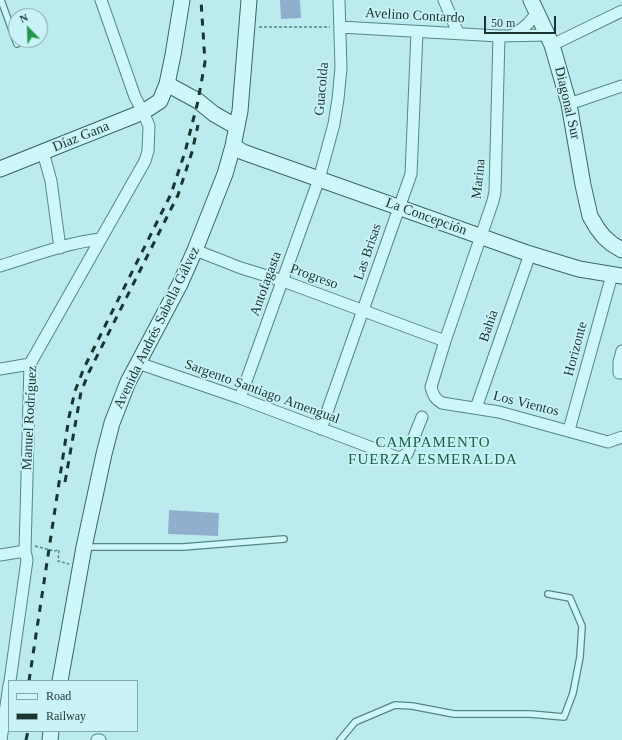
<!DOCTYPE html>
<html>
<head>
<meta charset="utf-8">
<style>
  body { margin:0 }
  #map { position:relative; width:622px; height:740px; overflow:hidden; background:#bbebef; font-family:Georgia,serif }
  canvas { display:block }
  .legend { position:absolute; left:8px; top:680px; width:130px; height:52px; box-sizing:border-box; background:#caf3f7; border:1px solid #84a7a8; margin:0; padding:5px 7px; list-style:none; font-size:12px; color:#1a3531 }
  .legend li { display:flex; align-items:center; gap:8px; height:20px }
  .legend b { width:20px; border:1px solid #84a7a8 }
  .north { position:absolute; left:8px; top:8px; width:40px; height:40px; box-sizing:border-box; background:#caf3f7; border:1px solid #84a7a8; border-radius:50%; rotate:337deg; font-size:11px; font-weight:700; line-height:16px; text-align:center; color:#1a3531 }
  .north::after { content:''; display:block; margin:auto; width:14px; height:18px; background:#22984d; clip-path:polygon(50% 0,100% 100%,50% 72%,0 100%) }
  .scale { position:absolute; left:484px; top:16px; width:72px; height:18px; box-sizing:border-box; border:2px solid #1a3531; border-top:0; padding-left:5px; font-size:12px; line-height:14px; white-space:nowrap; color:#1a3531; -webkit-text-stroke:3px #caf3f7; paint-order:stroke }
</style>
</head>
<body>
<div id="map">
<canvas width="622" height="740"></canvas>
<ul class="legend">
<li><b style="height:5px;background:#cef7fa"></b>Road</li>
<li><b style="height:5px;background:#1a3531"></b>Railway</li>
</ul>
<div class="north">N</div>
<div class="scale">50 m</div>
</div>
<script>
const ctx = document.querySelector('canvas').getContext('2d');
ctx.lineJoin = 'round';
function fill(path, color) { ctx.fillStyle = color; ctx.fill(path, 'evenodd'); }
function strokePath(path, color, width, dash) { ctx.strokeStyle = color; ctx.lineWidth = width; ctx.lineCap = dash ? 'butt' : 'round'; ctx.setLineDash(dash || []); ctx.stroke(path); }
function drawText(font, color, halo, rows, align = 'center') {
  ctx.font = font + ' Georgia,serif'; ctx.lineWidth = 3.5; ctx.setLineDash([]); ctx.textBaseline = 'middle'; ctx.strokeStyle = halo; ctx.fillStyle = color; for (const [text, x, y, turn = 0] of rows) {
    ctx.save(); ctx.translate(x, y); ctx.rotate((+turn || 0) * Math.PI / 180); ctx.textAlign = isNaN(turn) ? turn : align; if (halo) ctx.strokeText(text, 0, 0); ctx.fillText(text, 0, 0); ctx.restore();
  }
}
const green = new Path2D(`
  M280 0H300L301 18 281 19Z
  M169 510 219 513 218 536 168 534Z`);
const path = new Path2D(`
  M259 27H330
  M35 546 54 551 59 550 58 561 69 564`);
const lane = new Path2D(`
  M1 0 17 44
  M86 547H183L284 539
  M340 740 355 722 395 705 412 706 454 714H530L564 717 573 693 580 657 582 626 570 598 548 594`);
const street = new Path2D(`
  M444 0 458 33
  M340 27 499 36 548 35
  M513 35C523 29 532 22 537 11
  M499 36 495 192 493 201 445 341 431 387C433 395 435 399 442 403L499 412 608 442 622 437
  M552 45 622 11
  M569 104 622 86
  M43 152 51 181 60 248
  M195 250 241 268 283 281 445 341
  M0 266C33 256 66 243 100 239
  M622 351 619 362V373H622
  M138 363 240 398 399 458 407 454 422 417
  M0 369 30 364
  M240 398 319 179 334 124 338 99 341 68 339 0
  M476 408 530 254
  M321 429 411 174 417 32
  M569 430 612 275
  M0 555 25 551
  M10 681 27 560 25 551 30 364 145 161 148 151 149 126 143 112 135 97 101 0
  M1 740 9 685
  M97 740H100`);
const secondary = new Path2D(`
  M531 0 552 45 569 104 583 185 590 216 597 228 604 237 612 244 622 250
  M167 84 198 101 214 114 237 127
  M233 146 243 152 530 254 579 269 622 276
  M0 169 143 112 160 101 167 84 173 55 182 0
  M60 681 84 547 104 454 112 423 128 382 180 284 195 250 225 174 233 146 240 111 249 0
  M50 740 51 731`);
const rail = new Path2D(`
  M65 482 81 392 89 372 178 195 192 152 198 125
  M29 681 69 417 75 391 84 368 171 194 185 152 198 101 205 62 201 0
  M26 740 28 731`);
const streetNames = [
  ["Avelino Contardo",415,16,3],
  ["Guacolda",322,89,-85],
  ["Diagonal Sur",567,103,77],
  ["Díaz Gana",81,137,-22],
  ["Marina",479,179,-84],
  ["La Concepción",426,217,20],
  ["Las Brisas",368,252,-71],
  ["Progreso",314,277,20],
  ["Antofagasta",266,284,-70],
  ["Bahía",489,326,-71],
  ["Avenida Andrés Sabella Gálvez",157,328,-64],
  ["Horizonte",576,349,-75],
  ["Sargento Santiago Amengual",262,392,20],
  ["Los Vientos",526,404,14],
  ["Manuel Rodríguez",30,418,-87]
];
const neighbourhoodNames = [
  ["CAMPAMENTO",433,443],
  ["FUERZA ESMERALDA",433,460]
];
fill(green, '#8fafcd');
strokePath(lane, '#548782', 8);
strokePath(street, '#548782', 13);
strokePath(secondary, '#386862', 17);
strokePath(path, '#548782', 1.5, [3, 2]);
strokePath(lane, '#cef7fa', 5.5);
strokePath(street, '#cef7fa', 11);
strokePath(secondary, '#cef7fa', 15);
strokePath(rail, '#1a3531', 3, [7, 7]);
drawText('14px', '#1a3531', '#caf3f7', streetNames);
ctx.letterSpacing = '1px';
drawText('15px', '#186344', '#caf3f7', neighbourhoodNames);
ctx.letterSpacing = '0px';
</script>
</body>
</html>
